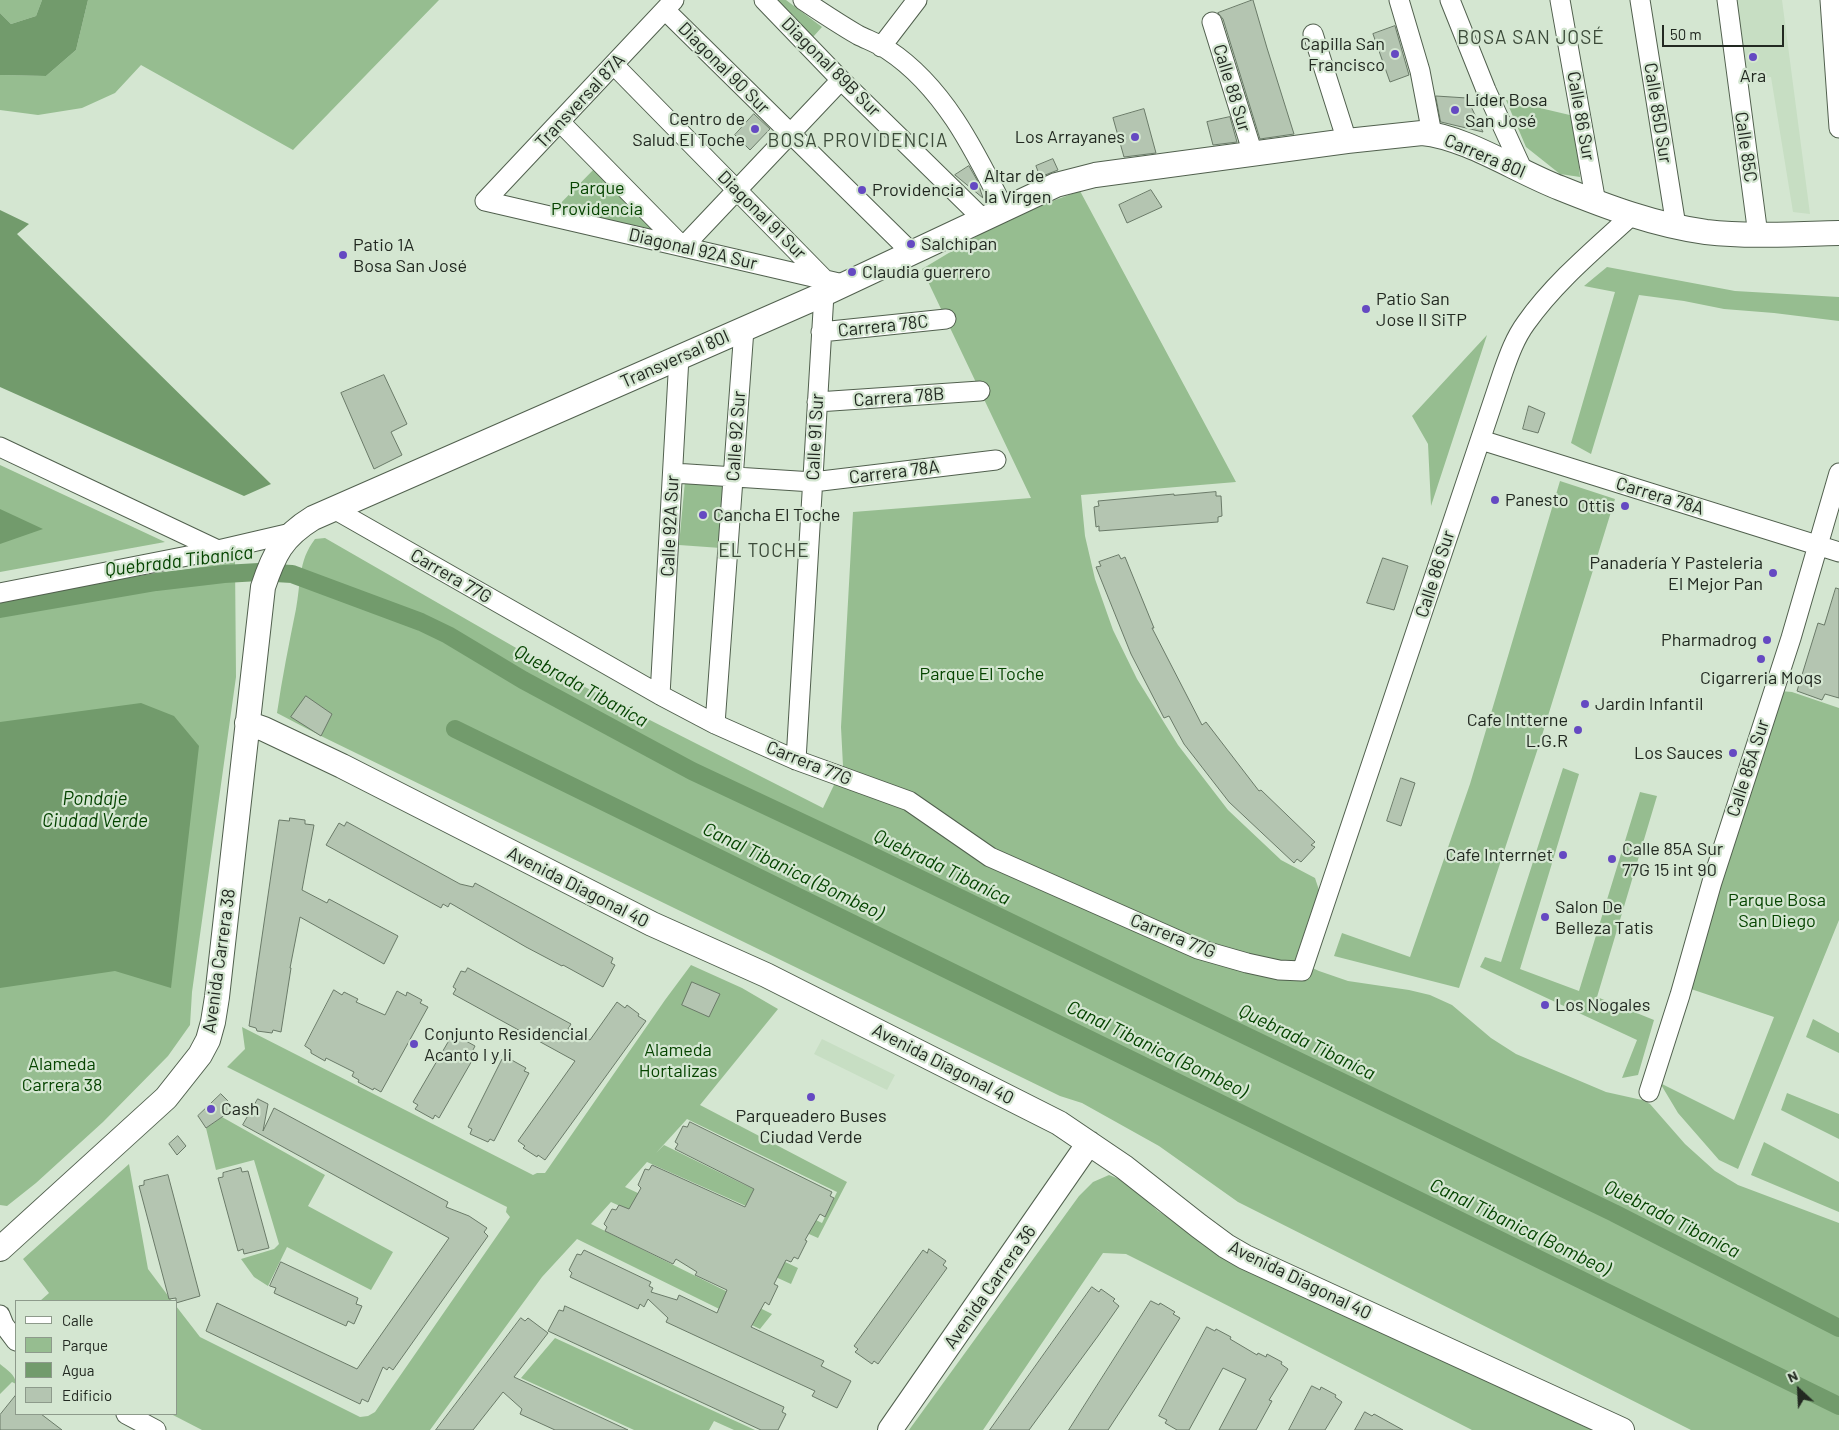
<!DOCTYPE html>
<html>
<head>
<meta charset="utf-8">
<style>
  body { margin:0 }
  #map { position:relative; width:1839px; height:1430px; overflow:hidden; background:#d4e6d1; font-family:Barlow,sans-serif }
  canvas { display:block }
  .legend { position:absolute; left:15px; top:1300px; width:162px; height:115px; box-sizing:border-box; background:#d4e6d1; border:1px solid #8d9a8b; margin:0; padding:6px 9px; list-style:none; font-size:15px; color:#222921 }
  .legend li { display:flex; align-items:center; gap:10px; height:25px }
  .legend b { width:25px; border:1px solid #8d9a8b }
  .north { position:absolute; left:1774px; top:1365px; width:50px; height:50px; -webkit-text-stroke:4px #d4e6d1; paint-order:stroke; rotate:335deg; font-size:14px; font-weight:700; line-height:20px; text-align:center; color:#222921 }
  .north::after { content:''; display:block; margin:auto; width:18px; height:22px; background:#222921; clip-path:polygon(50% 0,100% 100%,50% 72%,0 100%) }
  .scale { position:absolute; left:1662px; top:25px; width:122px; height:22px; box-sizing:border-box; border:2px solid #222921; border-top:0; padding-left:6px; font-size:15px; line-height:18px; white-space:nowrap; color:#222921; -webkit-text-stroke:4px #d4e6d1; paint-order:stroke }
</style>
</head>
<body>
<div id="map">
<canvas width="1839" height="1430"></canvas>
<ul class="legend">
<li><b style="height:6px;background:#fff"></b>Calle</li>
<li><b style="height:14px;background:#96bd90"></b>Parque</li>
<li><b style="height:14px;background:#729b6c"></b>Agua</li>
<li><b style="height:14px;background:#b4c5b1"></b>Edificio</li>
</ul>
<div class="north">N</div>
<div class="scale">50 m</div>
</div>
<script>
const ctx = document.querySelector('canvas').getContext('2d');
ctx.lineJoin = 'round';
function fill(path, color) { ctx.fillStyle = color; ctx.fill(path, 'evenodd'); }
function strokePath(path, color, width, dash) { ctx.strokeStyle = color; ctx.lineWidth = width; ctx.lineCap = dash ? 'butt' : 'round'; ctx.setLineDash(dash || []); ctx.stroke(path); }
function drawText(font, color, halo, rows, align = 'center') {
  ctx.font = font + ' Barlow,sans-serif'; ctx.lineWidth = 4.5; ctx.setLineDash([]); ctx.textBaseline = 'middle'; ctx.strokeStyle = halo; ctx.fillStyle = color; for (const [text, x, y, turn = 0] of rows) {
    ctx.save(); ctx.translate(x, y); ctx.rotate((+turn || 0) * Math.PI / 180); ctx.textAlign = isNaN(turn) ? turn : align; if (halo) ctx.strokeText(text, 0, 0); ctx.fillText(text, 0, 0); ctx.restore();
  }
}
const built = new Path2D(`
  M1737 0H1782L1810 214 1793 212 1771 77 1746 81Z
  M822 1039 895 1075 887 1090 814 1054Z`);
const green = new Path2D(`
  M0 0H42L36 16 11 24 0 13Z
  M88 0H439L293 150 141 65 115 93 82 108 38 115 0 110V75L46 76 76 50Z
  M774 0H786L822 27 813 37Z
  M1506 100 1574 116 1580 177 1560 174 1526 147Z
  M597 166 668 235 552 212Z
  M1080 191 1236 482 1081 495 1085 536 1095 579 1113 630 1137 679 1178 745 1228 810 1281 860 1315 878 1319 890 1295 960 1319 971 1348 981 1409 990 1430 995 1452 1005 1491 1038 1516 1054 1606 1092 1642 1100 1650 1104 1685 1144 1715 1171 1738 1185 1839 1223V1430H1691L1238 1202 1159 1146 1082 1103 1060 1096 321 736 277 713C282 678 289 644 296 609 301 583 298 561 315 539L325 538 577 683 823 808 843 766 841 727 853 512 1031 498 922 269 992 227 1047 203Z
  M1607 267 1735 291 1839 297V321L1774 313 1724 309 1684 301 1639 295 1591 454 1571 443 1615 292 1584 286Z
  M1487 335 1431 506 1428 444 1412 416Z
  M0 465 165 542 0 572Z
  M685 481 727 484 721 548 679 545Z
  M1560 481 1615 499 1539 745 1459 988 1334 956 1342 933 1410 957 1470 784Z
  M235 561 236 677 192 992 190 1025 168 1056 103 1122 36 1183 7 1206 0 1205V601Z
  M1780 691 1792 692 1839 708V920L1738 1169 1719 1160 1678 1113 1660 1083 1734 1120 1774 1017 1688 988Z
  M1563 768 1579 774 1520 969 1579 991 1640 792 1657 796 1597 997 1654 1020 1638 1075 1622 1078 1637 1040 1480 967 1485 957 1501 962Z
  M691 965 742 988 778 1009 700 1105 847 1182 818 1238 647 1162 625 1187 798 1268 791 1284 611 1202 591 1224 772 1314 760 1329 577 1239 542 1277 430 1430H202L171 1414H176V1306L200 1337 360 1417 368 1416 375 1412 510 1217 506 1212 507 1207 227 1067 245 1049 242 1027 533 1175 537 1173H545L665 1000ZM687 1119 837 1192 822 1223 664 1145 656 1153Z
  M1813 1019 1839 1033V1053L1806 1037Z
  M1787 1093 1839 1114V1139L1781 1110Z
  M222 1117 325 1175 308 1206 393 1252 371 1290 287 1247 268 1286 254 1277 241 1259 274 1249 279 1244 254 1160 216 1170 206 1128Z
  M1764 1142 1839 1182V1212L1751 1175Z
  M129 1164 148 1269 172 1301H40L49 1293 23 1259Z
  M1109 1175 1127 1182 1158 1211 1225 1254 1262 1275 1592 1430H1472L1146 1264 1126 1254 1103 1253 983 1430H909L1079 1196 1093 1182Z
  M555 1338 755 1430H734L714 1421 709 1430H634L521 1378Z
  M0 1364C6 1369 16 1375 16 1384L12 1382 0 1394Z`);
const water = new Path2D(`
  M42 0H88L76 50 46 76 0 75V13L11 24 36 16Z
  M0 210 29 224 17 234 271 484 244 496 0 387Z
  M0 509 43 529 0 544Z
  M141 703 174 716 199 746 171 988 115 971 0 988V722Z`);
const canal = new Path2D(`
  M0 609 156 582 224 574 259 572 292 574 421 622 448 635 523 680 692 771 858 849 1614 1213 1839 1328
  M455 729 1839 1406`);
const building = new Path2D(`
  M1253 0 1267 48 1294 134 1260 139 1223 19 1218 13Z
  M1395 26 1409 75 1390 82 1373 34Z
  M1436 96 1467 98 1483 132 1441 122Z
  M1144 109 1156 153 1124 157 1113 118Z
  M754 114 770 129 750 150 735 135Z
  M1230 117 1237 142 1213 145 1207 122Z
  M1053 159 1058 170 1040 177 1036 166Z
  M969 166 977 180 983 198 955 175Z
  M1151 190 1162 207 1127 223 1119 205Z
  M384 375 407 424 391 432 402 455 374 469 341 393Z
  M1529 406 1545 413 1538 433 1523 429Z
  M1216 492V496H1221L1222 516 1218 517V522L1099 531V526L1096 527 1094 507 1099 506 1098 501 1174 494V495Z
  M1119 555 1121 559 1125 557 1154 628H1152L1202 725 1206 722 1259 791 1261 790 1315 842 1311 845 1315 847 1301 862 1297 859 1294 863 1229 802 1184 744 1169 716 1164 718 1131 654 1096 567 1101 566 1099 562Z
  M1383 558 1408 566 1394 610 1367 603Z
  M1836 588 1839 589V698L1825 694 1822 700 1797 691 1818 623 1824 625Z
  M306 696 332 714 321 736 291 717Z
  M1401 778 1415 783 1401 826 1387 821Z
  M290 818 305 820V824L314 825 302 890 327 903 329 899 398 936 384 964 300 917 290 968H291L281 1032 273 1030 272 1033 257 1031 256 1028 249 1026 279 820 289 821Z
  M347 822 460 884 473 887 475 883 613 958 611 963 615 965 603 987 563 965 562 966 526 947 450 903 448 907 443 904 441 908 326 845 339 823 344 826Z
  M468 968 571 1024 568 1029 590 1040 617 1002 625 1008 627 1005 639 1014 638 1016 646 1021 545 1160 538 1155 537 1157 523 1148 525 1146 518 1141 575 1061 453 994 456 989 453 987 461 971 465 972Z
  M692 982 720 994 709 1017 682 1005Z
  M334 990 342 995 344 992 358 999 356 1002 385 1015 397 991 406 996 407 992 422 1000 420 1003 428 1007 381 1092 374 1088 373 1090 358 1082 359 1080 352 1076 354 1072 326 1058 325 1061 311 1053V1050L305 1046Z
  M457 1036 475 1046 473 1050 477 1052 439 1118 435 1115 433 1119 415 1109 418 1105 413 1102 451 1037 455 1039Z
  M508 1058 526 1068 524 1071 529 1073 494 1141 490 1139 488 1142 470 1134 472 1129 468 1127 502 1059 506 1062Z
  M221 1094 235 1108 206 1128 198 1116Z
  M258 1099 268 1104 263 1131 274 1108 448 1202 446 1207 469 1216 487 1228 484 1232 488 1236 393 1370 389 1367 387 1370 383 1367 368 1402 362 1399 360 1404 206 1331 217 1303 357 1369 449 1238 243 1125Z
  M690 1122 832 1192 830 1196 834 1198 825 1217 820 1214 805 1240 807 1241 798 1259 794 1257 791 1262 786 1260 774 1284 778 1286 769 1305 765 1302 751 1327 824 1361 821 1366 851 1381 837 1408 812 1396 815 1391 666 1322 668 1318 648 1299 644 1307 640 1304 638 1309 570 1277 572 1273 569 1270 577 1254 581 1255 584 1250 651 1282 649 1286 653 1288 651 1292 677 1300 679 1295 717 1313 727 1290 695 1275 697 1272 676 1259 673 1264 605 1231 607 1227 604 1224 612 1209 616 1210 619 1205 629 1209 641 1188 638 1185 645 1169 649 1170 652 1165 745 1207 754 1189 675 1149 678 1144 675 1142 683 1126 687 1127Z
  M178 1136 186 1146 177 1155 169 1144Z
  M241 1168 242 1172 248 1171 269 1248 244 1254 243 1249 238 1251 218 1178 223 1177V1173Z
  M168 1175 200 1296 176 1303V1298L169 1299 139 1186 144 1185V1181Z
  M929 1249 946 1261 943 1265 947 1268 878 1364 874 1361 872 1364 855 1352 858 1349 854 1346 923 1250 927 1253Z
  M281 1262 358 1298 356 1304 362 1306 354 1324 348 1321 346 1326 274 1293 276 1288 270 1286Z
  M1092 1287 1099 1292 1101 1289 1115 1299 1113 1301 1119 1306 1098 1336 1029 1430H990Z
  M1151 1301 1159 1305 1160 1303 1175 1312 1173 1314 1180 1318 1146 1372 1108 1430H1069Z
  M565 1306 784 1407 782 1412 786 1414 778 1430H761L548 1331 559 1310 563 1311Z
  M521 1318 525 1321 528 1318 548 1333 514 1377 628 1430H555L520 1414 522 1409 503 1392 473 1430H436Z
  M1207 1327 1215 1331 1216 1329 1231 1337 1230 1339 1257 1355 1258 1353 1266 1357 1267 1354 1282 1362 1281 1364 1288 1369 1269 1400 1272 1401 1256 1430H1219L1246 1379 1223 1368 1189 1430H1177L1165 1423 1167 1420 1159 1416Z
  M1312 1386 1320 1390 1321 1387 1336 1395 1335 1397 1342 1402 1325 1430H1289Z
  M16 1395V1414H41L62 1430H0V1415Z
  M1365 1412 1372 1416 1374 1414 1403 1430H1355Z`);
const minor = new Path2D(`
  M764 0 841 80 983 219
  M803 0C821 12 839 24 858 35 868 40 879 44 888 50 944 87 975 151 1004 209
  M1399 0 1420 71 1432 134
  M1450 0 1486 90 1524 173
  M1560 0 1596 203
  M1640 0 1676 226
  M1727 0 1758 235
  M1830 0 1839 128
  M665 10 911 252
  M1212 22 1253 154
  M1313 34 1347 141
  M881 47 917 0
  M614 65 825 280
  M560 122 683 247 841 80
  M485 201 843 284
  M485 201 674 0
  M821 332 946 319
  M817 402 980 391
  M1481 440 1839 552
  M0 447 218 550
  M673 473 813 482 996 460
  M334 509 660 695 715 724 796 760 909 801 990 857 1198 949 1247 963 1279 970 1302 971 1503 372C1509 355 1515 338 1526 323 1555 282 1595 249 1632 215
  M0 593 218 550 291 533
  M660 695 679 357
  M715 724 744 329
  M796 760 824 294
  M1649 1092 1680 995 1712 882 1791 638 1839 473
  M0 1315 4 1325 16 1341
  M126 1414 156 1430`);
const major = new Path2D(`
  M247 723 264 729 342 766 652 924 766 975 1059 1123 1124 1167 1199 1226 1226 1246 1245 1257 1622 1430
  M0 1249 166 1098 200 1055 208 1040 213 1022 217 997 263 587C274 554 282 537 313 518L824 294 1056 185 1095 175 1347 141 1422 133C1466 137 1518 172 1560 188 1607 207 1655 225 1706 232 1750 237 1795 234 1839 233
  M890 1430 1089 1143`);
const markers = [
  [1395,54,5,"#6549c2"],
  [1753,57,5,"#6549c2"],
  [1455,110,5,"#6549c2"],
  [755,129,5,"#6549c2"],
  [1135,137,5,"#6549c2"],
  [974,186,5,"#6549c2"],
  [862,190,5,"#6549c2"],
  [911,244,5,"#6549c2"],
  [343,255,5,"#6549c2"],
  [852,272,5,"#6549c2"],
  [1366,309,5,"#6549c2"],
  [1495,500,5,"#6549c2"],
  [1625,506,5,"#6549c2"],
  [703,515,5,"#6549c2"],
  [1773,573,5,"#6549c2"],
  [1767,640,5,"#6549c2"],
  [1761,659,5,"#6549c2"],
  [1585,704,5,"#6549c2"],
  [1578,730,5,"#6549c2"],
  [1733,753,5,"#6549c2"],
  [1563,855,5,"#6549c2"],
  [1612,859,5,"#6549c2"],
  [1545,917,5,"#6549c2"],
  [1545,1005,5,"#6549c2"],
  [414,1044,5,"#6549c2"],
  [811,1097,5,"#6549c2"],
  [211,1109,5,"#6549c2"]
];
const poiNames = [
  ["Capilla San",1385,44,"right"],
  ["Francisco",1385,65,"right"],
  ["Ara",1753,76,"center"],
  ["Líder Bosa",1465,100],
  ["San José",1465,121],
  ["Centro de",745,119,"right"],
  ["Salud El Toche",745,140,"right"],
  ["Los Arrayanes",1125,137,"right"],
  ["Altar de",984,176],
  ["la Virgen",984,197],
  ["Providencia",872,190],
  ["Salchipan",921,244],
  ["Patio 1A",353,245],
  ["Bosa San José",353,266],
  ["Claudia guerrero",862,272],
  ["Patio San",1376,299],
  ["Jose II SiTP",1376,320],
  ["Panesto",1505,500],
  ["Ottis",1615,506,"right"],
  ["Cancha El Toche",713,515],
  ["Panadería Y Pasteleria",1763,563,"right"],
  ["El Mejor Pan",1763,584,"right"],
  ["Pharmadrog",1757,640,"right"],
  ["Cigarreria Moqs",1761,678,"center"],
  ["Jardin Infantil",1595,704],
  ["Cafe Intterne",1568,720,"right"],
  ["L.G.R",1568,741,"right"],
  ["Los Sauces",1723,753,"right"],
  ["Calle 85A Sur",1622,849],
  ["77G 15 int 90",1622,870],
  ["Cafe Interrnet",1553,855,"right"],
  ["Salon De",1555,907],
  ["Belleza Tatis",1555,928],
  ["Los Nogales",1555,1005],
  ["Conjunto Residencial",424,1034],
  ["Acanto I y Ii",424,1055],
  ["Cash",221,1109],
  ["Parqueadero Buses",811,1116,"center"],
  ["Ciudad Verde",811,1137,"center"]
];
const streetNames = [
  ["Diagonal 89B Sur",831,67,45],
  ["Diagonal 90 Sur",724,68,45],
  ["Calle 88 Sur",1232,88,73],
  ["Transversal 87A",580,101,-47],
  ["Calle 85D Sur",1658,113,81],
  ["Calle 86 Sur",1581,116,80],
  ["Calle 85C",1746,147,82],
  ["Carrera 80I",1485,156,23],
  ["Diagonal 91 Sur",762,215,45],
  ["Diagonal 92A Sur",693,249,13],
  ["Carrera 78C",883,326,-6],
  ["Transversal 80I",675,359,-24],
  ["Carrera 78B",899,397,-4],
  ["Calle 92 Sur",736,436,-86],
  ["Calle 91 Sur",815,437,-87],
  ["Carrera 78A",894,472,-7],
  ["Carrera 78A",1660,496,17],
  ["Calle 92A Sur",670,526,-87],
  ["Calle 86 Sur",1435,574,-72],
  ["Carrera 77G",451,576,30],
  ["Carrera 77G",809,763,22],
  ["Calle 85A Sur",1748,768,-72],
  ["Avenida Diagonal 40",578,887,27],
  ["Carrera 77G",1173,936,22],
  ["Avenida Carrera 38",219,961,-82],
  ["Avenida Diagonal 40",943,1064,27],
  ["Avenida Diagonal 40",1300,1280,26],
  ["Avenida Carrera 36",990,1287,-55]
];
const parkNames = [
  ["Parque",597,188],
  ["Providencia",597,209],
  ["Parque El Toche",982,674],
  ["Parque Bosa",1777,900],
  ["San Diego",1777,921],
  ["Alameda",678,1050],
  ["Hortalizas",678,1071],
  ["Alameda",62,1064],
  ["Carrera 38",62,1085]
];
const neighbourhoodNames = [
  ["BOSA SAN JOSÉ",1531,38],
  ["BOSA PROVIDENCIA",858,141],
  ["EL TOCHE",764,551]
];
const waterNames = [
  ["Quebrada Tibaníca",179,561,-7],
  ["Quebrada Tibaníca",581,686,29],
  ["Pondaje",95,799],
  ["Ciudad Verde",95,821],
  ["Quebrada Tibaníca",942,867,26],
  ["Canal Tibanica (Bombeo)",793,871,26],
  ["Quebrada Tibaníca",1307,1042,26],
  ["Canal Tibanica (Bombeo)",1157,1049,26],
  ["Quebrada Tibaníca",1672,1219,27],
  ["Canal Tibanica (Bombeo)",1520,1227,26]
];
fill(built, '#c7dec3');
fill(green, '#96bd90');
fill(water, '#729b6c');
strokePath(canal, '#729b6c', 18);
fill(building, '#b4c5b1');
strokePath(building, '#6a7a68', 1);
strokePath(minor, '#51604e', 21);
strokePath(major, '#51604e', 26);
strokePath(minor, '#fff', 19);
strokePath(major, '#fff', 24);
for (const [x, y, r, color] of markers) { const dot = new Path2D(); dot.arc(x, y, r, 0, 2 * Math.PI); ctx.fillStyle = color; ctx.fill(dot); strokePath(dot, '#d4e6d1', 2); }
drawText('18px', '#222921', '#d4e6d1', poiNames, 'left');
drawText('18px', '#222921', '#d4e6d1', streetNames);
drawText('18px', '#064400', '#d4e6d1', parkNames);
ctx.letterSpacing = '1px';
drawText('19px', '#3c4b3a', '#d4e6d1', neighbourhoodNames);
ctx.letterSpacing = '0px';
drawText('italic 19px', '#054400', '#d4e6d1', waterNames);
</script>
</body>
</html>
